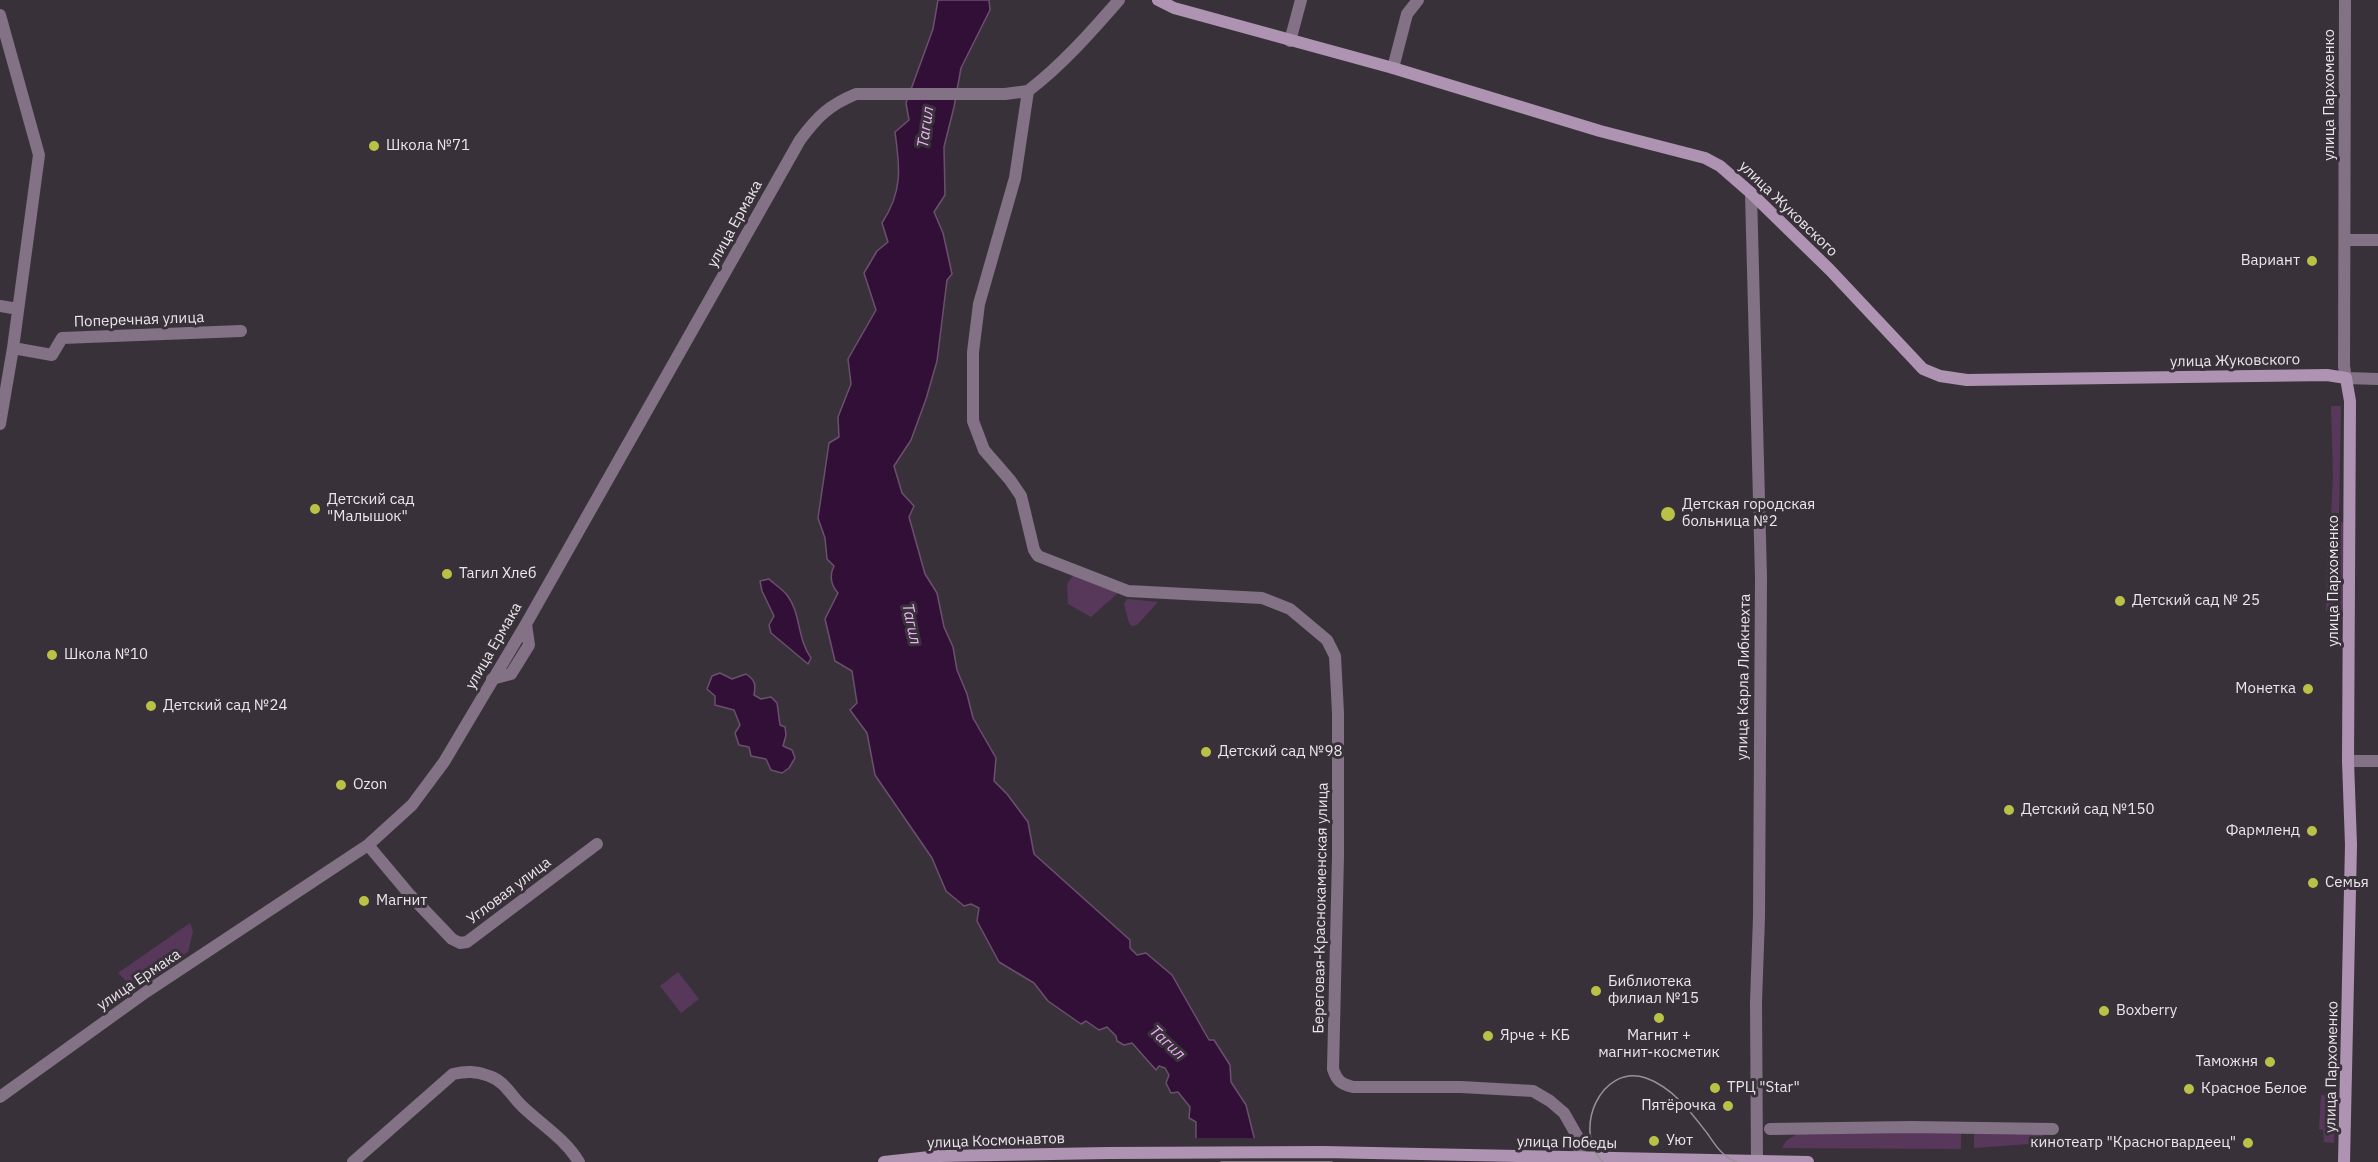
<!DOCTYPE html>
<html>
<head>
<meta charset="utf-8">
<style>
  body { margin:0 }
  canvas { display:block; background:#39313a }
</style>
</head>
<body>
<canvas width="2378" height="1162"></canvas>
<script>
const ctx = document.querySelector('canvas').getContext('2d');
ctx.lineJoin = 'round';
function fill(path, color) { ctx.fillStyle = color; ctx.fill(path, 'evenodd'); }
function strokePath(path, color, width, dash) { ctx.strokeStyle = color; ctx.lineWidth = width; ctx.lineCap = dash ? 'butt' : 'round'; ctx.setLineDash(dash || []); ctx.stroke(path); }
function drawText(font, color, halo, rows, align = 'center') {
  ctx.font = font + ' "IBM Plex Sans",sans-serif'; ctx.lineWidth = 6; ctx.setLineDash([]); ctx.textBaseline = 'middle'; ctx.strokeStyle = halo; ctx.fillStyle = color; for (const [text, x, y, turn = 0] of rows) {
    ctx.save(); ctx.translate(x, y); ctx.rotate((+turn || 0) * Math.PI / 180); ctx.textAlign = isNaN(turn) ? turn : align; if (halo) ctx.strokeText(text, 0, 0); ctx.fillText(text, 0, 0); ctx.restore();
  }
}
const green = new Path2D(`
  M2331 406H2341L2339 513 2331 515 2333 476Z
  M2328 522H2342L2346 526 2343 608 2340 611H2326Z
  M1081 575 1119 592 1091 617 1068 604 1067 584 1073 576Z
  M1127 599 1158 602 1137 625 1132 626 1129 623 1124 604Z
  M190 923 193 931 188 952 134 988 118 973Z
  M678 972 699 999 681 1013 660 986Z
  M2321 1095 2337 1096 2342 1102 2335 1123 2334 1143 2324 1142 2323 1130 2319 1129Z
  M1800 1132 1961 1133V1149L1782 1148 1786 1141Z
  M1974 1133 2043 1134V1148H2032L2028 1144 1974 1148Z`);
const water = new Path2D(`
  M938 0H989L990 10 961 68 954 107 944 147 945 195 934 212 943 233 952 274 947 280 937 361 926 399 911 440 894 466 902 493 914 506 909 517 925 574 937 593 944 627 953 647 957 670 967 694 973 718 996 758 994 781 1007 794 1028 822 1034 854 1130 940V948L1137 955 1146 953 1172 975 1209 1040H1214L1230 1065 1231 1082 1246 1105 1254 1137 1257 1162H1196V1122L1189 1118 1190 1107 1178 1092 1171 1093 1166 1083 1169 1075 1165 1068 1159 1066 1156 1070 1132 1043 1124 1045 1117 1041 1116 1036 1107 1027 1099 1030 1086 1021 1081 1024 1048 1001 1034 983 999 962 977 921 979 908 971 904 964 906 946 891 932 858 875 775 867 733 850 710 857 703 852 671 835 661 825 619 838 593C831 585 829 576 834 566L827 559 825 538 818 518 829 443 839 437 838 417 851 384 848 359 876 310 864 273 877 251 888 242 882 223C903 191 900 168 895 132L909 120 906 103 933 29Z
  M769 579C774 584 782 589 787 595 801 613 797 639 811 658L808 664 771 633 769 625 774 616 762 591 760 581Z
  M720 673 732 679 746 674C755 680 756 684 754 695L761 699 771 697 777 703 780 725 785 727 786 735 783 746 792 750 795 758 789 768 782 773 771 770 766 759 751 756 749 747 739 745 735 733 740 725 734 710 715 705V696L707 689 712 676Z`);
const pier = new Path2D(`
  M1194 1138H1257L1260 1162H1193Z`);
const street = new Path2D(`
  M1119 0C1091 32 1062 65 1028 91L1015 178 979 304 973 352V421L984 450 1010 480 1021 496 1034 550 1038 556 1128 591 1262 598 1290 609 1327 640 1335 656 1338 713V856L1333 1069C1337 1081 1341 1084 1353 1087H1461L1533 1091 1550 1101 1564 1113 1580 1141 1579 1162
  M2345 0 2344 366 2346 378 2378 379
  M0 15 39 155 13 348 0 424
  M1290 41 1301 0
  M1393 68 1407 14 1418 0
  M1751 193 1761 577 1759 917 1756 1002 1757 1162
  M2345 240H2378
  M0 306 18 309
  M13 348 52 355 62 338 241 331
  M492 679 511 674 529 645 526 624
  M2348 761H2378
  M368 845 410 895 452 939 460 943 467 942 597 844
  M0 1097 146 992 368 845 412 805 444 762 526 624 800 140C817 117 829 105 856 94H1005L1028 91
  M1770 1129 1911 1127 2053 1129
  M353 1162 453 1074C466 1071 476 1071 489 1076 505 1081 511 1096 523 1107 542 1125 565 1139 579 1162`);
const secondary = new Path2D(`
  M1158 0 1174 8 1393 68 1600 131 1705 158 1720 166 1751 193 1830 270 1923 369 1940 376 1967 380 2327 375 2346 378 2350 401 2348 761 2351 845 2344 1162
  M884 1162 939 1156 1108 1153 1324 1152 1808 1162`);
const tram = new Path2D(`
  M1221 1162H1332
  M1603 1162C1572 1132 1600 1063 1646 1078 1672 1087 1691 1112 1707 1133 1716 1146 1722 1156 1736 1162`);
const markers = [
  [374,146,6,"#b9c146"],
  [2312,261,6,"#b9c146"],
  [315,509,6,"#b9c146"],
  [1668,514,8,"#b9c146"],
  [447,574,6,"#b9c146"],
  [2120,601,6,"#b9c146"],
  [52,655,6,"#b9c146"],
  [2308,689,6,"#b9c146"],
  [151,706,6,"#b9c146"],
  [1206,752,6,"#b9c146"],
  [341,785,6,"#b9c146"],
  [2009,810,6,"#b9c146"],
  [2312,831,6,"#b9c146"],
  [2313,883,6,"#b9c146"],
  [364,901,6,"#b9c146"],
  [1596,991,6,"#b9c146"],
  [2104,1011,6,"#b9c146"],
  [1659,1018,6,"#b9c146"],
  [1488,1036,6,"#b9c146"],
  [2270,1062,6,"#b9c146"],
  [1715,1088,6,"#b9c146"],
  [2189,1089,6,"#b9c146"],
  [1728,1106,6,"#b9c146"],
  [1654,1141,6,"#b9c146"],
  [2248,1143,6,"#b9c146"]
];
const streetNames = [
  ["улица Пархоменко",2330,95,-90],
  ["улица Жуковского",1788,209,44],
  ["улица Ермака",735,224,-61],
  ["Поперечная улица",139,320,-2],
  ["улица Жуковского",2235,361,-1],
  ["улица Пархоменко",2334,581,-90],
  ["улица Ермака",494,646,-60],
  ["улица Карла Либкнехта",1744,677,-89],
  ["Угловая улица",509,891,-37],
  ["Береговая-Краснокаменская улица",1321,908,-89],
  ["улица Ермака",139,980,-34],
  ["улица Пархоменко",2332,1067,-89],
  ["улица Космонавтов",996,1141,-2],
  ["улица Победы",1567,1143,1]
];
const poiNames = [
  ["Школа №71",386,146],
  ["Вариант",2300,261,"right"],
  ["Детский сад",327,500],
  ["\"Малышок\"",327,517],
  ["Детская городская",1682,505],
  ["больница №2",1682,522],
  ["Тагил Хлеб",459,574],
  ["Детский сад № 25",2132,601],
  ["Школа №10",64,655],
  ["Монетка",2296,689,"right"],
  ["Детский сад №24",163,706],
  ["Детский сад №98",1218,752],
  ["Ozon",353,785],
  ["Детский сад №150",2021,810],
  ["Фармленд",2300,831,"right"],
  ["Семья",2325,883],
  ["Магнит",376,901],
  ["Библиотека",1608,982],
  ["филиал №15",1608,999],
  ["Boxberry",2116,1011],
  ["Ярче + КБ",1500,1036],
  ["Магнит +",1659,1036,"center"],
  ["магнит-косметик",1659,1053,"center"],
  ["Таможня",2258,1062,"right"],
  ["ТРЦ \"Star\"",1727,1088],
  ["Красное Белое",2201,1089],
  ["Пятёрочка",1716,1106,"right"],
  ["Уют",1666,1141],
  ["кинотеатр \"Красногвардеец\"",2236,1143,"right"]
];
const waterNames = [
  ["Тагил",926,127,-82],
  ["Тагил",911,624,78],
  ["Тагил",1167,1043,43]
];
fill(green, '#57385b');
fill(water, '#320f37');
strokePath(water, '#6a506d', 1.5);
fill(pier, '#39313a');
strokePath(street, '#837185', 12);
strokePath(secondary, '#af93b2', 12);
strokePath(tram, '#979097', 1.5);
for (const [x, y, r, color] of markers) { const dot = new Path2D(); dot.arc(x, y, r, 0, 2 * Math.PI); ctx.fillStyle = color; ctx.fill(dot); strokePath(dot, '#39313a', 2); }
drawText('15px', '#ebe6eb', '#39313a', streetNames);
drawText('15px', '#ebe6eb', '#39313a', poiNames, 'left');
drawText('italic 16px', '#ecb0f4', '#39313a', waterNames);
</script>
</body>
</html>
